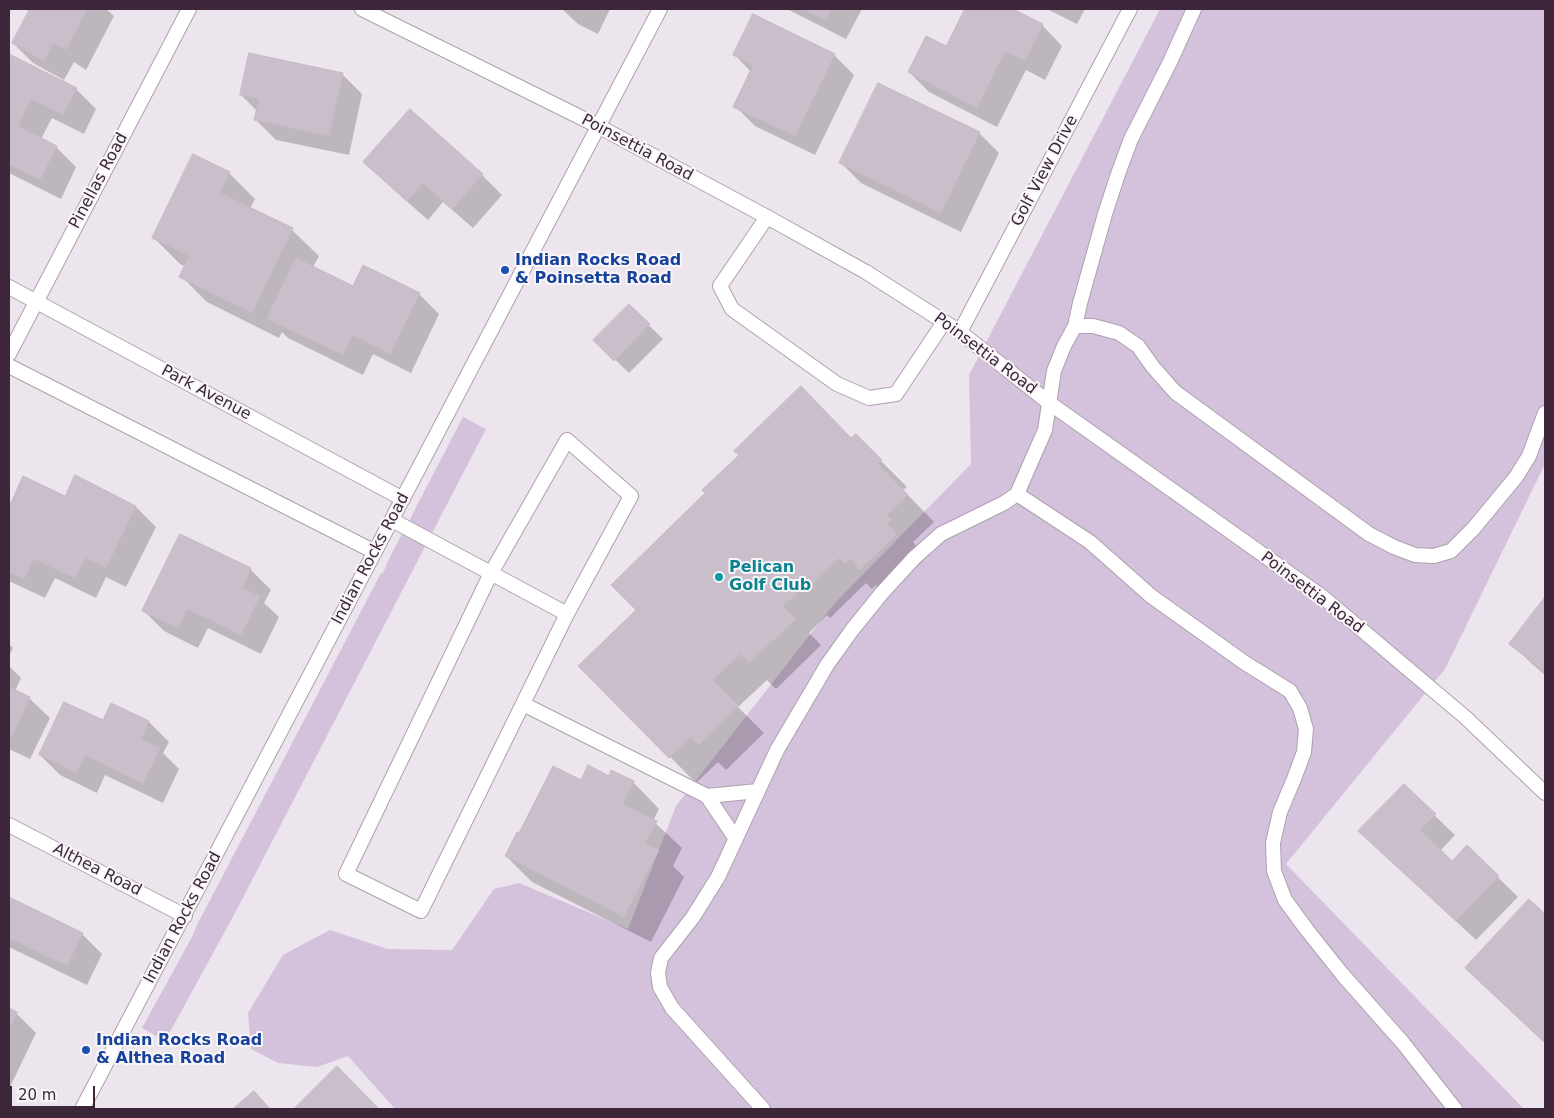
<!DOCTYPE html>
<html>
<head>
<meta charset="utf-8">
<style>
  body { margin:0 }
  #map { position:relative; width:1554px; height:1118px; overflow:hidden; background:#ede5ed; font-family:"DejaVu Sans",sans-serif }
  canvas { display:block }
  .frame { position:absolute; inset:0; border:10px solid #3e263a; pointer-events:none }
  .scale { position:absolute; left:10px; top:1086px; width:85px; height:22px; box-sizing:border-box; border:2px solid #3e263a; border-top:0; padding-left:6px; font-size:15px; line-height:18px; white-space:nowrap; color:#3e263a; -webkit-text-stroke:4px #f9f6fa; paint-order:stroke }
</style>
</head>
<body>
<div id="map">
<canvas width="1554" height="1118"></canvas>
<div class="frame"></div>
<div class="scale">20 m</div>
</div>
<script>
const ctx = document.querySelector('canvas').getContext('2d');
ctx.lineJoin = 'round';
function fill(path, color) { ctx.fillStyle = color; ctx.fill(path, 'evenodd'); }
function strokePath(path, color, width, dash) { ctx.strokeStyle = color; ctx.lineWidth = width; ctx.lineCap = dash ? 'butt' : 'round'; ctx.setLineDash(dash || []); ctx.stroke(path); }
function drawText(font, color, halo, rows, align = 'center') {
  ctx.font = font + ' "DejaVu Sans",sans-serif'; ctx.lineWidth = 4; ctx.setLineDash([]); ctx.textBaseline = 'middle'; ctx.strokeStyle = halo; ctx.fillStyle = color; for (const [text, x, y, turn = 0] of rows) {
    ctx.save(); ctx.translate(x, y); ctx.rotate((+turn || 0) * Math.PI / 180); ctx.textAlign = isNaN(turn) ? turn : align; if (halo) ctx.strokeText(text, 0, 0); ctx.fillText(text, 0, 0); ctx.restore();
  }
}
const green = new Path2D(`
  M1160 9H1545V464L1445 669 1286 864 1524 1109H395L348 1056 317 1067 278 1063 251 1049 248 1013 283 955 330 930 388 949 452 950 494 889 519 883 628 929 676 806 833 605 971 464 969 375Z
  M463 417 486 429 235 913 165 1041 142 1028 192 937 198 923 381 573H383C392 550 406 529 416 507Z`);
const shadow = new Path2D(`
  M26 9H106L114 16 86 70 74 62 64 80 33 63 13 43 29 12Z
  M562 9H610L598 34 578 24Z
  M787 9H862L846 39Z
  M966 9H1010L1042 25 1062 46 1045 80 1026 70 997 127 929 92 909 72 946 48Z
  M1047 9H1085L1077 24Z
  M9 55 76 89 96 109 84 134 52 118 41 139 56 147 76 167 61 199 9 173Z
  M735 55H834L854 75 815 155 755 126 735 106 751 72Z
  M342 74 362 94 349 155 276 140 256 120 257 111 241 95Z
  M979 133 999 153 961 232 861 183 841 163Z
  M365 162 482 175 502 195 473 228 443 202 428 220 385 182Z
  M229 173 255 199 250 209 292 230 319 256 313 267 354 287 419 294 439 314 411 373 373 354 363 375 288 338 282 332 279 338 207 302 181 276 185 266 180 264 154 238Z
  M629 306 663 339 629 373 595 340Z
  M856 436 907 487 903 490 934 522 913 542 917 547 913 551 923 561 887 595 876 585 872 589 866 583 830 618 827 615 809 633 821 645 776 689 767 680 738 707 764 733 726 770 718 762 696 783 580 666Z
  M24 478 65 498 136 507 156 527 126 587 106 577 96 598 55 578 45 598 9 581V510Z
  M180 536 250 569 271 590 264 603 279 617 261 654 208 628 198 648 164 631 144 611Z
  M1545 599V675L1531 663 1511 643Z
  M9 644 13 648 9 656Z
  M9 666 21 678 15 691 29 698 50 718 30 759 9 749Z
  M112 704 149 722 169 742 163 753 179 769 163 803 105 775 97 793 60 775 40 755 103 722Z
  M612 772 633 782 659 809 653 821 682 848 673 866 684 877 651 942 532 882 506 856 519 834 581 782 609 777Z
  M1404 786 1455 835 1440 851 1452 863 1467 847 1518 897 1476 940 1360 831Z
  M9 899 82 934 102 954 87 985 9 947Z
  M1529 900 1545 916V1043L1467 968Z
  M9 1009 16 1013 36 1033 9 1089Z
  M337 1068 378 1109H296Z`);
const building = new Path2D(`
  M30 9H87L66 50 53 43 44 61 12 43Z
  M803 9H832L826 20Z
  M965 9H1013L1043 24 1025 61 1005 51 977 108 908 72 926 36 946 46Z
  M753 14 835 54 795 136 733 107 753 65 733 55Z
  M249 53 343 73 329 136 254 120 259 99 240 95Z
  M9 54 77 88 63 115 31 99 18 126 57 146 40 180 9 164Z
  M878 83 980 132 941 213 839 163Z
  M410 109 483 174 452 209 423 183 407 201 363 162Z
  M193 154 230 172 220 193 293 228 252 313 179 277 189 256 152 238Z
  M296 258 353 286 363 265 420 293 390 354 352 335 343 355 267 319Z
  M629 304 650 324 614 361 593 340Z
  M801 386 851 438 856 434 882 460 878 464 908 495 887 515 892 520 887 524 897 534 860 570 850 559 845 564 839 558 803 593 800 590 783 606 796 619 749 663 740 654 713 680 739 706 699 745 691 737 669 758 578 666 636 610 611 585 705 493 702 490 739 455 734 451Z
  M75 475 136 506 106 568 86 558 75 578 34 559 24 579 9 572V507L23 476 65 496Z
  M180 534 251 568 242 588 260 596 241 635 187 609 178 628 142 611Z
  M1545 597V672L1509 644Z
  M9 687 30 697 10 740 9 739Z
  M64 702 103 720 111 703 149 721 141 739 160 748 143 784 85 755 77 773 39 755Z
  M588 765 609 776 611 770 634 781 623 804 657 821 645 843 659 850 624 917 505 856 517 832 519 833 553 766 581 780Z
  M1404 784 1436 814 1420 830 1452 861 1467 845 1499 876 1456 921 1358 831Z
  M9 897 83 933 67 966 9 938Z
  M1529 899 1545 914V1043L1465 968Z
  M9 1008 17 1012 9 1029Z
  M337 1066 379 1109H294Z
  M254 1091 270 1109H233Z`);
const service = new Path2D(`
  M767 217 720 286 732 309 837 384 869 398 896 394 944 322
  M1075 326H1093L1119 333 1138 346 1153 367 1175 392 1369 534 1394 547 1415 555 1434 556 1451 551 1473 529 1516 477 1529 456 1545 413
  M567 440 631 496 567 614 421 911 346 874 491 573Z
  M1017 494 1090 542 1151 596 1245 663 1290 691 1300 708 1306 729 1304 752 1294 779 1280 812 1273 843 1274 871 1285 900 1307 930 1342 974 1403 1043 1455 1109
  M392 520 567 614
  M523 704 707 796 758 791 777 750 827 665 852 630 881 594 914 558 941 534 1004 503 1017 494 1045 430 1054 371 1064 346 1075 326 1080 303 1105 214 1118 174 1131 139 1170 62 1194 9
  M758 791 718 877 693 917 661 958 658 973 660 987 672 1008 763 1109
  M707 796 736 839`);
const minor = new Path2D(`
  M362 9 598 126
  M9 287 403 499
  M960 332 1130 9
  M9 354 189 9
  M9 366 375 552
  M9 825 185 916`);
const tertiary = new Path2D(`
  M598 126 767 217 866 272 960 332 1048 402 1324 598 1465 717 1545 793
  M82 1109 660 9`);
const markers = [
  [505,270,5,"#1a4fb4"],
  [719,577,5,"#0f9aa8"],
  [86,1050,5,"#1a4fb4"]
];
const streetNames = [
  ["Poinsettia Road",637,148,28],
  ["Golf View Drive",1045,171,-62],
  ["Pinellas Road",99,181,-62],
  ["Poinsettia Road",985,354,37],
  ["Park Avenue",206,393,28],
  ["Indian Rocks Road",371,559,-62],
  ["Poinsettia Road",1312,593,37],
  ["Althea Road",97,870,27],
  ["Indian Rocks Road",183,918,-62]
];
const transitNames = [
  ["Indian Rocks Road",515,261],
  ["& Poinsetta Road",515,279],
  ["Indian Rocks Road",96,1041],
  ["& Althea Road",96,1059]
];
const cultureNames = [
  ["Pelican",729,568],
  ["Golf Club",729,586]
];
fill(green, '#d4c1dc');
fill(shadow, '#0003');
fill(building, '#cabecb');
strokePath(building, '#c6b8c6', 1);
strokePath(service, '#aea0ad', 16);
strokePath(minor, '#aea0ad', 16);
strokePath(tertiary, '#aea0ad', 16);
strokePath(service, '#fff', 14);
strokePath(minor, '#fff', 14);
strokePath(tertiary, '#fff', 14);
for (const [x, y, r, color] of markers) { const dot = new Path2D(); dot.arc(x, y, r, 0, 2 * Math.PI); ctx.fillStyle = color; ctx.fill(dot); strokePath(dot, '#f9f6fa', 2); }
drawText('16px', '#3e263a', '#f9f6fa', streetNames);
drawText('bold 16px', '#164399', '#f9f6fa', transitNames, 'left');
drawText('bold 16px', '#0d838f', '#f9f6fa', cultureNames, 'left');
</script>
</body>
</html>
